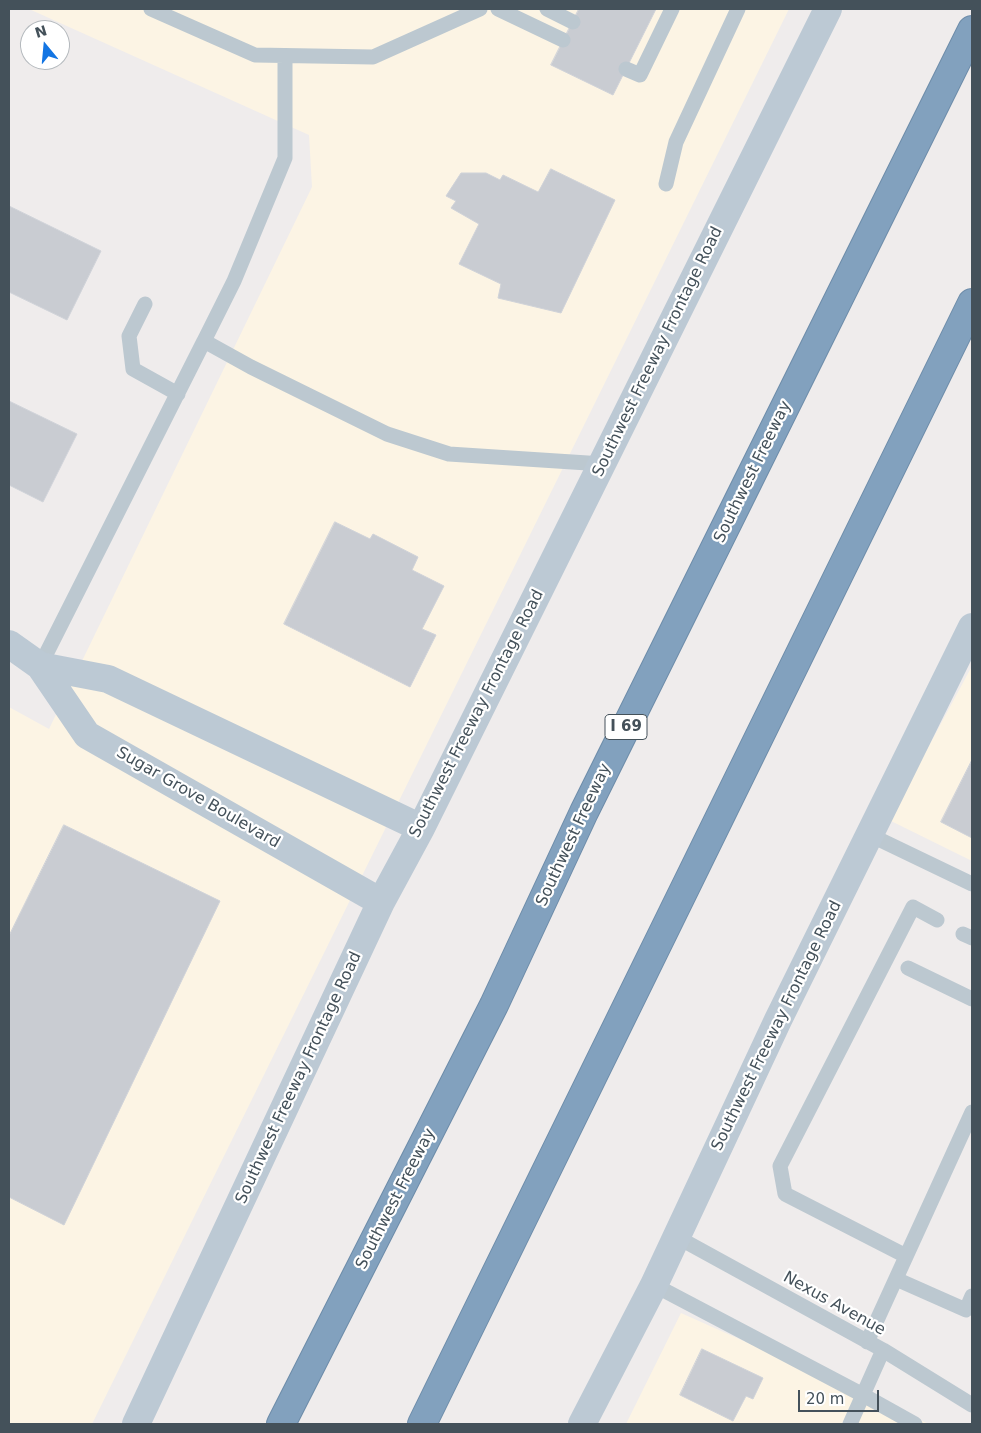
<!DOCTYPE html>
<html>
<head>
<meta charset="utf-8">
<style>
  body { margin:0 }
  #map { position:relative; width:981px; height:1433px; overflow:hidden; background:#efecec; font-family:"DejaVu Sans",sans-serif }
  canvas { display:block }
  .frame { position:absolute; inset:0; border:10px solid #44515a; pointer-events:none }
  .north { position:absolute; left:20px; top:20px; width:50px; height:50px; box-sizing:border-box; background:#fff; border:1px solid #b4b9bd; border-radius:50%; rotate:343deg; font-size:14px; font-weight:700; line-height:20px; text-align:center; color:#44515a }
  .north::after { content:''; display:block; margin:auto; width:18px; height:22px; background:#1375e3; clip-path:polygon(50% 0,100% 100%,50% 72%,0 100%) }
  .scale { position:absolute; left:798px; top:1390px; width:81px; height:22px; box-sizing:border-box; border:2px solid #44515a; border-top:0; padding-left:6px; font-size:15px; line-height:18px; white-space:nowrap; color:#44515a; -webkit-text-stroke:4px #fff; paint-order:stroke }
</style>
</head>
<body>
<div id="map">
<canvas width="981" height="1433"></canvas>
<div class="frame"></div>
<div class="north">N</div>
<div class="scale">20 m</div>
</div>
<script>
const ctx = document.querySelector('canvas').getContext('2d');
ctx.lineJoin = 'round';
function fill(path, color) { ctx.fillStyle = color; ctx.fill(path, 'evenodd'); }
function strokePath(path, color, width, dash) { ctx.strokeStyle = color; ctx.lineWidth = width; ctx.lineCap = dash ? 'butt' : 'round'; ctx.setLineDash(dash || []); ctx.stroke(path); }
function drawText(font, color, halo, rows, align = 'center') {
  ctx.font = font + ' "DejaVu Sans",sans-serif'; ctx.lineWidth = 4.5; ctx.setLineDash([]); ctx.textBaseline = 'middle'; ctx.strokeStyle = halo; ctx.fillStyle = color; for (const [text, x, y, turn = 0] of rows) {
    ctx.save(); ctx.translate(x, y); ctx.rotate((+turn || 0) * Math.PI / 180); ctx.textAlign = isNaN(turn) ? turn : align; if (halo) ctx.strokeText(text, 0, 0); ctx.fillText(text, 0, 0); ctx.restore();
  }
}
const commercial = new Path2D(`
  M29 9H789L92 1424H9V707L49 729 312 187 309 135Z
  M972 666V861L889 820Z
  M681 1313 929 1424H626Z`);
const building = new Path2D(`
  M579 9H656L613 95 551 65Z
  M551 169 615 200 561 313 498 298 501 284 459 264 479 224 451 208 456 201 446 196 461 173H486L500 180 503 175 538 192Z
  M9 206 101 251 67 320 9 292Z
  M9 401 77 434 43 502 9 485Z
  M335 522 370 539 373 534 418 557 412 570 444 586 422 629 436 635 410 687 284 624Z
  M972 760V838L941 822Z
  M64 825 220 901 64 1225 9 1197V936Z
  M702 1349 763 1378 753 1399 746 1396 733 1421 680 1395Z`);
const lane = new Path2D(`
  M151 9 255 55 373 57 480 9
  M498 9 563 40
  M547 9 573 22
  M626 69 640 75 672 9
  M666 184 676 142 738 9
  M145 304 129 336 133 369 178 394
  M204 341 234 281 285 158V56
  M40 666 204 341 251 367 387 434 449 454 603 464
  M870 835 972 884
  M963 934 972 938
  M908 968 972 999
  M677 1237 883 1350 972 1405
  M906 1256 785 1194 780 1166 913 907 937 920
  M896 1279 966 1310 972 1296
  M654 1285 863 1395 915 1424
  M867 1342 972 1112
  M850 1424 883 1350`);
const secondary = new Path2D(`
  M9 644 40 666 87 735 381 902
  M40 666 108 679 421 828
  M136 1424 381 902 421 828 828 9
  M582 1424 654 1285 778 1020 972 627`);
const highway = new Path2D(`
  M281 1424 494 1005 584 812 972 30
  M422 1424 972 303`);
const shields = [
  [626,727,42]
];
const shieldNames = [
  ["I 69",626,727]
];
const streetNames = [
  ["Southwest Freeway Frontage Road",658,352,-64],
  ["Southwest Freeway",753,472,-64],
  ["Southwest Freeway Frontage Road",477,714,-63],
  ["Sugar Grove Boulevard",198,798,30],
  ["Southwest Freeway",574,835,-65],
  ["Southwest Freeway Frontage Road",777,1026,-64],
  ["Southwest Freeway Frontage Road",299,1078,-65],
  ["Southwest Freeway",396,1199,-63],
  ["Nexus Avenue",834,1304,29]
];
fill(commercial, '#fcf4e4');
fill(building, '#c9ccd2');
strokePath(building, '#d0d3d9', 1);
strokePath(highway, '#6d8ca9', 30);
strokePath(lane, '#bcc8d0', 15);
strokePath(secondary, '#bcc9d4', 28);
strokePath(highway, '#82a1be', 28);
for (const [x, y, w] of shields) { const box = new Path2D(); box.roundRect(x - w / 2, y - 12.5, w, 25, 4); ctx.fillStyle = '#fff'; ctx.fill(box); strokePath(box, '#44515a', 1); }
drawText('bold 15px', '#44515a', null, shieldNames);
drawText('16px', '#44515a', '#fff', streetNames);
</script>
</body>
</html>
